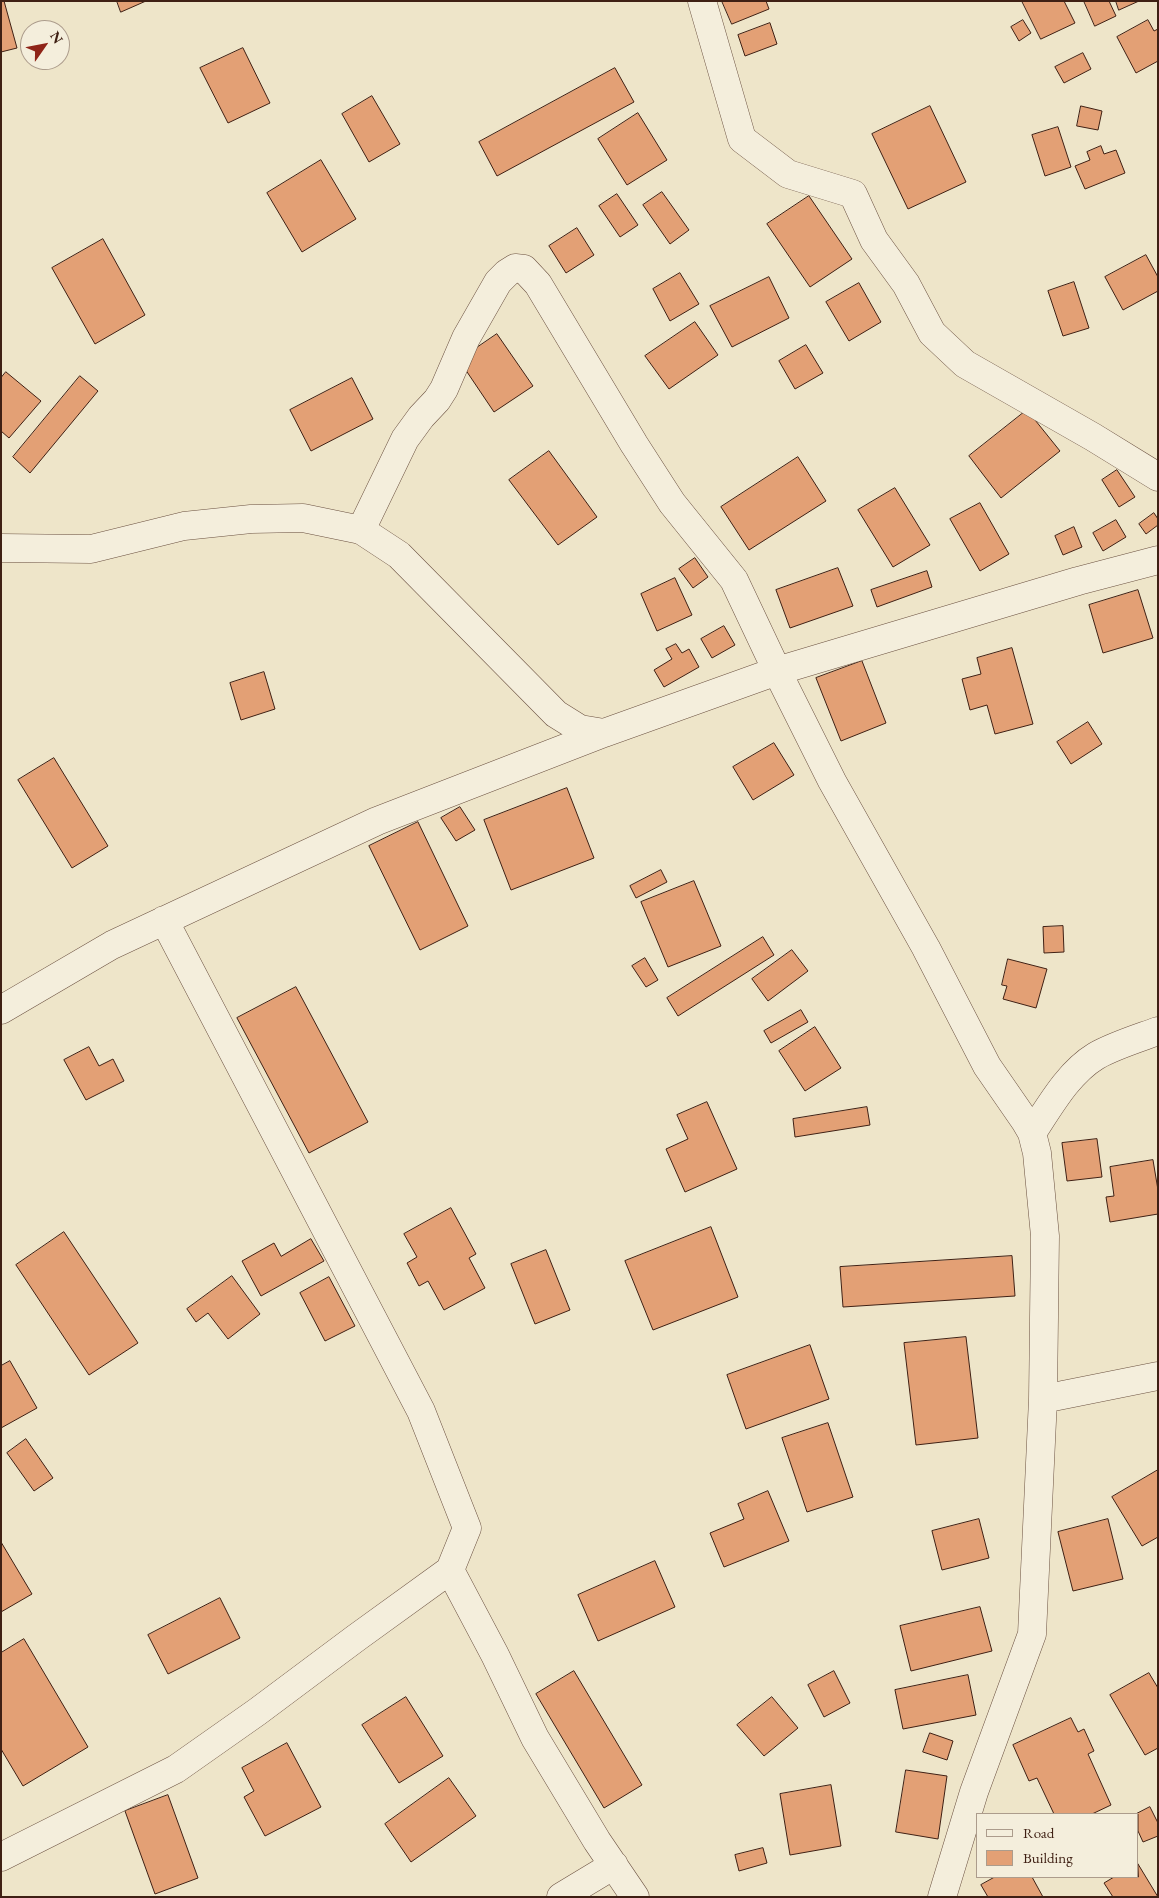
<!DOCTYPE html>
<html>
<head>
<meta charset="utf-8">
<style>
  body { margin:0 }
  #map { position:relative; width:1159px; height:1898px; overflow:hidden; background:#eee5c9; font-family:"EB Garamond",serif }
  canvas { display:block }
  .frame { position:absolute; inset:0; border:2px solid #3f2014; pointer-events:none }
  .legend { position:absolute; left:976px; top:1813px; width:162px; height:65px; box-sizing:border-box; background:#f4eedc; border:1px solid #ac9c8c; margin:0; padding:6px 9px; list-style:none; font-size:15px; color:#3f2014 }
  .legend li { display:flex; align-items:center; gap:10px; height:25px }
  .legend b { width:25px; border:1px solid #ac9c8c }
  .north { position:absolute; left:20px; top:20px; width:50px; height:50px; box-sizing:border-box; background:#f4eedc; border:1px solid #ac9c8c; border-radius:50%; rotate:57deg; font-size:14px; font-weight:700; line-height:20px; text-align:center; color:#3f2014 }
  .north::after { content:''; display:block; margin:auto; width:18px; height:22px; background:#8f2418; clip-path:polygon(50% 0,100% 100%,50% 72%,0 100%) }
</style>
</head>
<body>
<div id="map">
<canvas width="1159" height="1898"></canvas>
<div class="frame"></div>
<ul class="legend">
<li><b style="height:6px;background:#f4eedc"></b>Road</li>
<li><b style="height:14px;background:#e3a075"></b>Building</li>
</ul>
<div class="north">N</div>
</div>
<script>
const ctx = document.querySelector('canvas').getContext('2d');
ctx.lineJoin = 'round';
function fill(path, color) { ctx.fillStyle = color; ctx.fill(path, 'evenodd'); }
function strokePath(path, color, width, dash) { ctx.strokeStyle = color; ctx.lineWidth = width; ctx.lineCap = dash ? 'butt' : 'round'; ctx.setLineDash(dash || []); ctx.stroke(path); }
const building = new Path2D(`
  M1 1H4L17 48 1 52Z
  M117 1H146L121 12Z
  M722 1H766L769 9 732 24Z
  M1022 1H1064L1075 23 1041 39Z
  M1084 1H1109L1116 16 1095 26Z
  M1116 1H1139L1119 10Z
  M1023 20 1031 33 1019 41 1011 27Z
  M1148 20 1154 31 1158 29V61L1136 73 1117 37Z
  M770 23 777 44 745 56 738 35Z
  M243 48 270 103 228 123 200 68Z
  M1083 53 1091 69 1064 83 1055 67Z
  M615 68 634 102 497 176 479 142Z
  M372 96 400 144 369 162 342 114Z
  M930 106 966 182 908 209 872 134Z
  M1081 106 1102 111 1098 130 1077 126Z
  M638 113 667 160 627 185 598 139Z
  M1058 127 1071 167 1045 176 1032 135Z
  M1101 146 1104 154 1116 150 1125 173 1085 189 1075 166 1090 160 1087 152Z
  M321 160 356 219 302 252 267 193Z
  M662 192 689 230 670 244 643 205Z
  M617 194 638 225 620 237 599 206Z
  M809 196 852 259 810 287 767 224Z
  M577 228 594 255 566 273 549 246Z
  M103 239 145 315 95 344 52 268Z
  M1146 255 1158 277V291L1123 310 1105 277Z
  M680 273 699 304 670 321 653 289Z
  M769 277 789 318 732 347 710 306Z
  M1074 282 1089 328 1063 336 1048 291Z
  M859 283 881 322 849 341 826 302Z
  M695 322 718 355 669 389 645 356Z
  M497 334 533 386 494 412 459 360Z
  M806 345 823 373 795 389 779 361Z
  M6 372 41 401 9 438 1 431V378Z
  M80 376 98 391 30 473 13 457Z
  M352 378 373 419 311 451 290 410Z
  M1027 410 1060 451 1001 498 969 456Z
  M549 451 597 517 558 545 509 480Z
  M798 457 826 501 749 550 721 507Z
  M1117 470 1135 497 1119 507 1102 480Z
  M895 488 930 545 893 567 858 510Z
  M980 503 1009 554 980 571 950 519Z
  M1154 513 1158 519V525L1146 534 1139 524Z
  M1116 520 1126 537 1103 551 1093 533Z
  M1074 527 1082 547 1063 555 1055 536Z
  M695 558 708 577 693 588 679 569Z
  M838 568 853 606 790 628 776 590Z
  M927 571 932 587 877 607 871 590Z
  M675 578 692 615 657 631 641 594Z
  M1138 590 1153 638 1103 653 1089 605Z
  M724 626 735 645 712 658 701 639Z
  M676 644 682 653 689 649 699 667 664 687 654 670 672 659 666 649Z
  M1012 648 1033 724 995 734 987 705 970 710 962 679 981 674 977 658Z
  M862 661 886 723 841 741 816 678Z
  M264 672 275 709 241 720 230 683Z
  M1088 722 1102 744 1071 764 1057 742Z
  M774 743 794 775 753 800 733 767Z
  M54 758 108 846 72 868 18 780Z
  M567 788 594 858 511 890 484 820Z
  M460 807 475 830 456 841 441 818Z
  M418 822 468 926 420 950 369 846Z
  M661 870 667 882 636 898 630 886Z
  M694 881 721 946 668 967 641 902Z
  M1063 926 1064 952 1044 953 1043 927Z
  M763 937 774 955 678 1016 667 998Z
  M792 950 808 971 768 1001 752 979Z
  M645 958 658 980 646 987 632 966Z
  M1008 959 1047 969 1036 1008 1003 999 1007 986 1002 985Z
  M296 987 368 1122 309 1153 237 1018Z
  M801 1010 808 1022 771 1043 764 1031Z
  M815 1027 841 1068 805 1091 779 1051Z
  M89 1047 99 1066 113 1059 124 1081 86 1100 64 1060Z
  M707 1102 737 1169 685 1192 666 1149 688 1139 677 1115Z
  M867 1107 870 1125 795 1137 793 1119Z
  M1097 1139 1102 1177 1067 1181 1062 1143Z
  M1153 1160 1158 1190V1214L1110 1222 1106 1197 1114 1196 1110 1167Z
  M451 1208 476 1254 469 1258 485 1288 444 1310 428 1281 419 1286 407 1263 417 1257 404 1234Z
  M711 1227 738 1297 653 1330 625 1261Z
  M64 1232 138 1343 89 1375 16 1265Z
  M311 1239 324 1261 261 1296 242 1261 274 1243 281 1256Z
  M546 1250 570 1310 535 1324 511 1264Z
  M1012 1256 1015 1296 843 1307 840 1267Z
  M232 1276 260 1314 228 1339 208 1313 196 1322 187 1309Z
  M329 1277 355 1326 325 1341 300 1293Z
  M966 1337 978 1438 916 1445 904 1343Z
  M810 1345 829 1399 746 1429 727 1375Z
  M10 1361 37 1408 1 1428V1366Z
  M828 1423 853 1497 807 1512 782 1438Z
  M26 1439 53 1478 34 1491 7 1453Z
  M1158 1470V1537L1142 1546 1112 1497Z
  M768 1491 789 1541 724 1567 710 1533 744 1519 738 1504Z
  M979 1519 989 1558 942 1570 932 1531Z
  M1108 1519 1123 1579 1073 1591 1058 1532Z
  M1 1542 32 1594 1 1612Z
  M655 1561 675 1607 598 1641 578 1595Z
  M220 1598 240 1638 168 1674 148 1635Z
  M980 1607 992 1651 911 1671 900 1626Z
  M24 1639 88 1747 23 1786 1 1749V1653Z
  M574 1671 642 1785 604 1808 536 1694Z
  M834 1671 850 1703 824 1717 808 1685Z
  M1149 1673 1158 1688V1748L1145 1755 1110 1695Z
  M968 1675 976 1715 903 1729 895 1690Z
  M406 1697 443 1756 399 1783 362 1725Z
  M772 1697 798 1728 764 1756 737 1725Z
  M1071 1718 1078 1732 1084 1729 1094 1751 1088 1754 1111 1805 1092 1814H1054L1037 1778 1029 1781 1013 1745Z
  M930 1733 953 1741 947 1760 923 1752Z
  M287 1743 321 1807 265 1836 244 1797 254 1791 242 1768Z
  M906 1770 947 1776 938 1839 896 1832Z
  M449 1778 476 1816 411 1862 385 1824Z
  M831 1785 841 1846 790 1855 780 1794Z
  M168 1795 198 1878 155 1894 125 1811Z
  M1150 1807 1158 1823V1836L1143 1842 1138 1831V1814H1136Z
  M763 1848 767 1863 739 1871 735 1855Z
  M1138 1864 1158 1897H1113L1104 1883 1114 1877H1138Z
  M995 1877H1032L1043 1897H988L981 1885Z`);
const minor = new Path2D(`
  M702 1 742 139 788 174 853 194 874 240 906 284 932 333 965 364 1093 437 1158 477
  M361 530 405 439 421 417 437 400 444 389 466 338 498 282 507 273 515 268 524 269 538 284 634 444 672 503 734 580 777 671 832 781 926 948 987 1066 1025 1121 1032 1133 1037 1153 1045 1236 1043 1399 1032 1634 974 1792 942 1897
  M1 548 91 549 184 526 251 519 303 518 361 530 399 555 556 714 580 729 604 733 777 671 1078 581 1158 560
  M164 920 421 1411 467 1528 450 1570
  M1 1010 112 945 377 821 604 733
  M1032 1133C1050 1106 1068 1073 1096 1056 1113 1046 1139 1038 1158 1031
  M1043 1399 1158 1376
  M1 1857 176 1769 257 1712 356 1638 450 1570 495 1655 535 1738 597 1841 635 1897
  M561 1897 614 1865`);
fill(building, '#e3a075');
strokePath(building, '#3f2014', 1);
strokePath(minor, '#6b5141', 29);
strokePath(minor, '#f4eedc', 28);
</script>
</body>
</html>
